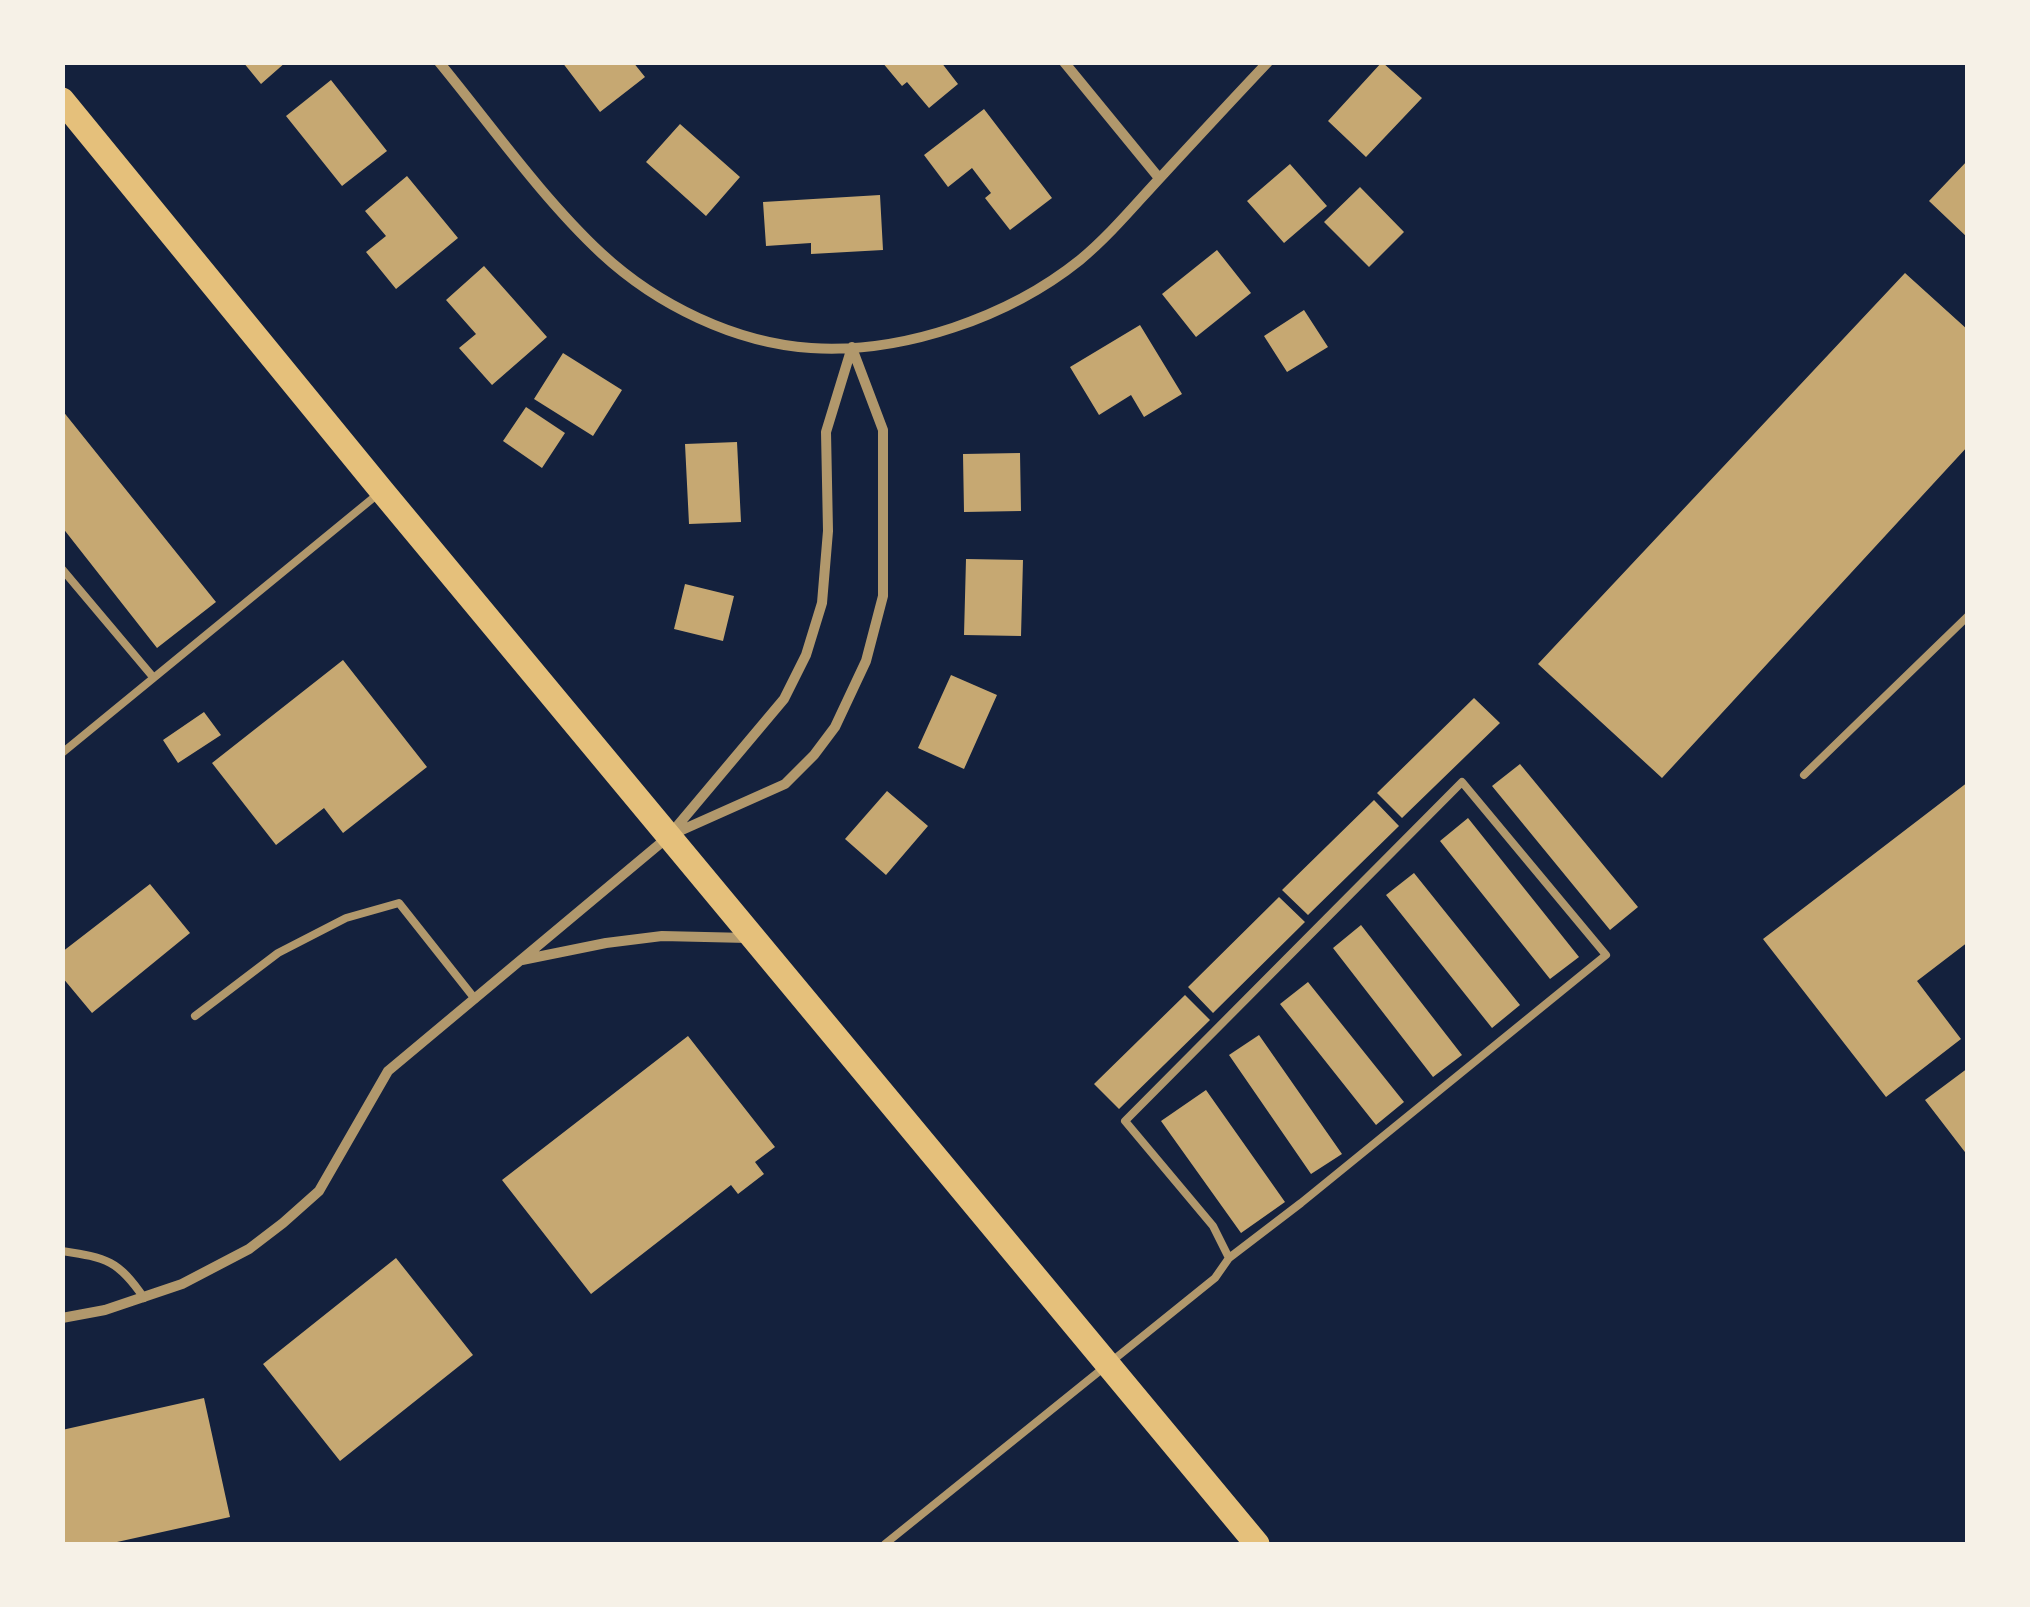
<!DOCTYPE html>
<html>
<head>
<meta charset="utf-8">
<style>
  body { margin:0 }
  #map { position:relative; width:2030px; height:1607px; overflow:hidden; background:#14213d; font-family:Bitter,serif }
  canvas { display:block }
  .frame { position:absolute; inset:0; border:65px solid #f6f1e7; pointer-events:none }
</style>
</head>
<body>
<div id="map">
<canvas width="2030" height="1607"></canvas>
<div class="frame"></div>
</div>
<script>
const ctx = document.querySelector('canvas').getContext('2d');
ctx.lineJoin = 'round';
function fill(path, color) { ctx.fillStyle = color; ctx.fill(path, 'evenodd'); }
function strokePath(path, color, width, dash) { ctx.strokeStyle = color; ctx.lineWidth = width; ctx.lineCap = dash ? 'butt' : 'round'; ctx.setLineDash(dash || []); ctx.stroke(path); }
const building = new Path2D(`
  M243 62H286L261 84Z
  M562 62H633L645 77 600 112Z
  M882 62H941L958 84 929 108 907 82 902 86Z
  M1382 62 1422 98 1366 157 1328 121Z
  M331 80 387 151 342 186 286 116Z
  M984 109 1052 198 1010 230 985 198 991 193 972 168 948 187 924 155Z
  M680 124 740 177 706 216 646 162Z
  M1968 160V238L1929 201Z
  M1290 164 1327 206 1284 243 1247 201Z
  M407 176 458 238 396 289 366 252 386 236 365 211Z
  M1360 187 1404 232 1369 267 1324 222Z
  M880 195 883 250 811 254V243L766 246 763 202Z
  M1217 250 1251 293 1196 337 1162 294Z
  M484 266 547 337 492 385 459 348 476 334 446 300Z
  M1905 273 1968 330V446L1662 778 1538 664Z
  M1304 310 1328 347 1287 372 1264 336Z
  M1140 325 1182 394 1144 417 1131 395 1099 415 1070 367Z
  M563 353 622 390 593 436 534 399Z
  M526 407 565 433 542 468 503 441Z
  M62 410 216 602 157 648 62 527Z
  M737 442 741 522 689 524 685 444Z
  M1020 453 1021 511 964 512 963 454Z
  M966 559 1023 560 1021 636 964 635Z
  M685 584 734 596 723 641 674 629Z
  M343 660 427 767 343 833 324 808 276 845 212 763Z
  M951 675 997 695 964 769 918 748Z
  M1474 698 1500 723 1402 818 1377 793Z
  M204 712 221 735 178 763 163 740Z
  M1520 764 1638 907 1610 930 1492 786Z
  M1968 782V942L1917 981 1961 1039 1886 1097 1763 939Z
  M887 791 928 826 886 875 845 839Z
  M1374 800 1399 826 1308 915 1282 890Z
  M1468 818 1579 957 1550 979 1440 841Z
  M1414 873 1520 1005 1492 1028 1386 895Z
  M150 884 190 933 92 1013 62 977V952Z
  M1279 897 1305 922 1213 1013 1188 987Z
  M1361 925 1462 1055 1433 1077 1333 948Z
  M1308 982 1404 1102 1376 1125 1280 1004Z
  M1185 995 1210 1020 1119 1109 1094 1084Z
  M1259 1035 1342 1154 1311 1174 1229 1055Z
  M688 1036 775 1147 755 1162 764 1174 738 1194 731 1185 591 1294 502 1180Z
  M1968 1068V1156L1925 1100Z
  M1206 1090 1285 1202 1241 1233 1161 1121Z
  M396 1258 473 1355 340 1461 263 1364Z
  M204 1398 230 1517 108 1544H62V1430Z`);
const service = new Path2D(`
  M62 569 153 677
  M62 753 378 494
  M1804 775 1968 616
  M195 1016 278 953 346 918 399 903 475 999
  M62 1251C107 1258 118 1260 144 1298
  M885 1544 1215 1278 1229 1258 1213 1226 1125 1121 1462 782 1606 955 1301 1203 1229 1258`);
const minor = new Path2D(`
  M439 62C490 124 543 199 601 253 657 305 735 343 811 348 903 354 1009 317 1080 260 1109 236 1133 207 1159 179 1195 140 1231 101 1268 62
  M1064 62 1159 178
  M673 834 785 784 814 755 835 727 866 661 883 596V430L852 348
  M522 960 606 943 662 936 748 938
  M62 1318 105 1310 182 1284 249 1249 283 1223 319 1191 388 1071 668 837 784 699 806 655 822 603 828 531 826 432 852 347`);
const primary = new Path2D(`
  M62 100 382 491 1257 1544`);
fill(building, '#c6a872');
strokePath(service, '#b1986c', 8);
strokePath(minor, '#b1986c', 10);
strokePath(primary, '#e5c07b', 25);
</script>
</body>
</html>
